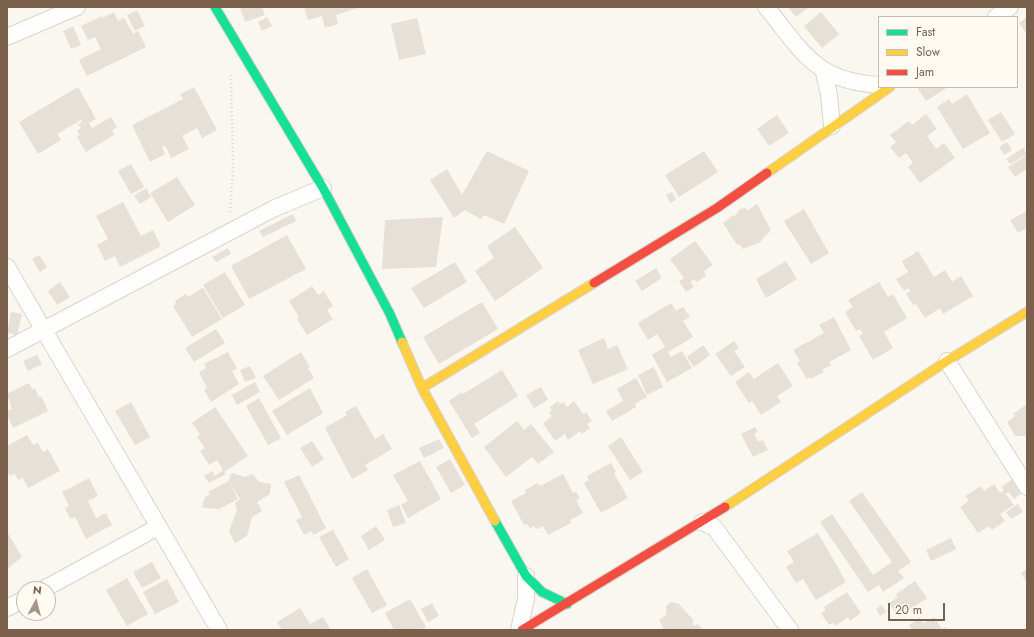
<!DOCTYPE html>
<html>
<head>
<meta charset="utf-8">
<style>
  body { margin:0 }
  #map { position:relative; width:1034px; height:637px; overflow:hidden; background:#f9f7f0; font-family:Jost,sans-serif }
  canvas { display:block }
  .frame { position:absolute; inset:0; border:8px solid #7b614c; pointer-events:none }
  .legend { position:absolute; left:878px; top:16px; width:140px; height:72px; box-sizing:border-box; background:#fffbf3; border:1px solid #cabdb0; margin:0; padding:5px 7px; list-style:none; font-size:12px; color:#7b614c }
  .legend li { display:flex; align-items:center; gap:8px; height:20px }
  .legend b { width:20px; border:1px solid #cabdb0 }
  .north { position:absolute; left:16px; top:581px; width:40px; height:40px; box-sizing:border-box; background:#fffbf3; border:1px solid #cabdb0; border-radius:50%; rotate:7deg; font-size:11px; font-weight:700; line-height:16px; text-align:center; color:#7b614c }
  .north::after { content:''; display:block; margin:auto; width:14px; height:18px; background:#a79685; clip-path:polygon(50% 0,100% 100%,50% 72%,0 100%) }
  .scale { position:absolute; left:888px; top:603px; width:57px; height:18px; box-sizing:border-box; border:2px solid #7b614c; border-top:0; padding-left:5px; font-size:12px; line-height:14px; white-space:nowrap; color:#7b614c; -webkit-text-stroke:3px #fffbf3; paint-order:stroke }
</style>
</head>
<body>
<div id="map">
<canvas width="1034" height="637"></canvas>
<div class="frame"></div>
<ul class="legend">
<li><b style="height:5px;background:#16e098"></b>Fast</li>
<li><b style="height:5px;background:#ffcf43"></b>Slow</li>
<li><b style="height:5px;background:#f24e42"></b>Jam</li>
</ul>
<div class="north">N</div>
<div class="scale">20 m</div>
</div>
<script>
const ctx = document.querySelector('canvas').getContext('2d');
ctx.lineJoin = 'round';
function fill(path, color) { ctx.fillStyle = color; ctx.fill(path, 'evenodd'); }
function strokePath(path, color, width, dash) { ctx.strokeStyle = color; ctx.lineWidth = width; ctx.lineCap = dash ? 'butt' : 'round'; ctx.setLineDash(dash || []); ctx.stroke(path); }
const building = new Path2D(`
  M240 7H262L265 15 245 22Z
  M304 7H361L336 15 338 24 325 28 322 16 308 20Z
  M788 7H807L808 8 796 17Z
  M137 10 145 26 135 31 127 15Z
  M114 12 118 21 124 18 133 34 138 31 146 47 87 76 79 60 101 49 95 37 88 40 81 26 102 16 103 18Z
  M821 12 839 34 822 48 804 26Z
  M267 17 272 26 262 31 258 22Z
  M1027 17V34L1019 23Z
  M417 18 426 54 399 60 391 24Z
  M73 26 81 45 71 49 63 31Z
  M78 87 96 119 89 123 92 128 111 117 117 127 112 130 114 135 86 152 77 137 80 135 77 131 81 128 78 124 82 122 81 120 57 134 61 140 38 154 19 122Z
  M194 87 217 130 202 138 197 128 182 136 189 149 171 158 165 145 162 147 165 154 150 162 132 125 183 99 180 94Z
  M920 87H948L926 101 918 89Z
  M967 94 990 133 963 149 937 107 949 99 952 104Z
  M1001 112 1015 134 1002 142 988 120Z
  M926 114 937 129 927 136 936 149 944 143 955 158 920 183 908 167 913 163 906 153 899 158 890 147 896 142 890 135 909 121 912 125Z
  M777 115 789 133 769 146 757 129Z
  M1007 142 1012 150 1004 155 999 147Z
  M1023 148 1027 154 1010 164 1006 159Z
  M487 151 529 171 504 224 484 215 481 219 465 210 454 218 430 180 447 169 462 195Z
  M704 151 718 172 679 197 665 175Z
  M1027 155V169L1015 177 1008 167Z
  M131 164 144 187 131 194 118 171Z
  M177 177 195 205 168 222 150 193Z
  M146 188 151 197 140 204 134 196Z
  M672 192 676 200 670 203 666 195Z
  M123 202 141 236 153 230 161 246 120 267 115 256 105 261 97 245 108 239 96 216Z
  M757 204 771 230 760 242 743 249 739 244 737 245 723 223 734 215 736 216 737 213 740 209 745 208 748 210Z
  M804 209 829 253 811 264 784 221Z
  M1027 211V228L1018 233 1010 220Z
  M293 214 296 221 263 237 259 231Z
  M443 217 436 267 382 269 385 220Z
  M515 227 543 268 495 301 475 271 494 258 487 246Z
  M287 235 306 269 249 299 231 266Z
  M695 241 713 265 704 271 706 276 697 282 694 279 690 282 694 287 686 292 679 281 684 278 670 259Z
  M228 248 231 254 216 262 212 257Z
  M918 251 934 277 945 270 952 282 961 276 973 296 943 314 940 308 925 318 916 304 913 305 906 294 910 291 908 288 904 291 896 279 908 272 902 261Z
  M39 255 47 267 40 272 32 259Z
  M786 261 797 279 766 298 756 279Z
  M455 262 467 282 424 308 411 288Z
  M656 268 662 278 642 291 635 281Z
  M225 272 245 305 223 318 203 285Z
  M60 282 70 297 57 305 48 291Z
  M879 282 888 297 893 294 907 318 884 332 893 348 873 360 859 336 863 334 860 329 856 331 845 312 853 307 848 300Z
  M312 286 318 295 324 291 333 306 327 310 333 319 307 335 297 319 299 317 289 301Z
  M203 288 222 319 192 337 173 306 176 304 175 301 186 294 188 297Z
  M482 302 498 329 439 364 423 337Z
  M671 303 676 311 683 307 690 317 683 321 693 337 668 352 671 357 682 351 692 368 667 382 652 355 665 347 657 334 648 340 638 323Z
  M11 312 22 314 17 335 7 333Z
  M834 317 851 350 829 362 831 365 822 370 824 372 810 379 809 377 807 379 797 363 800 361 793 350 824 333 819 325Z
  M216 329 225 343 194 362 185 348Z
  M604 338 608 349 617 345 628 369 593 384 578 350Z
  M734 341 739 348 734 351 745 367 731 376 715 354Z
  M703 345 710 355 694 367 687 357Z
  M228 352 237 369 232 371 239 384 211 402 204 390 207 388 199 372 206 368 204 364Z
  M301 352 310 367 308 368 314 378 279 400 263 376Z
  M37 355 42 364 28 371 23 361Z
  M778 363 793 386 777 396 781 402 761 415 752 401 749 403 735 382 749 372 754 379Z
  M250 366 256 378 245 382 240 370Z
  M654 367 663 387 647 395 638 375Z
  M502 370 518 396 474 424 480 433 472 438 449 401 462 392 463 394Z
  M636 378 647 397 635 404 636 407 612 421 606 411 623 401 617 389Z
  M255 382 260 392 237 405 232 395Z
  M29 383 32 389 35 388 39 397 41 396 48 411 13 428 7 415V411L12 409 7 394Z
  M541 387 548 400 534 408 526 395Z
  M310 388 323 413 287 435 272 411Z
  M259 398 281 438 268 445 246 406Z
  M558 401 560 404 563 402 567 407 574 401 583 414 586 412 592 421 587 424 590 428 582 434 580 431 568 440 565 434 555 441 543 423 552 416 549 412 552 410 550 407Z
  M131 402 150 437 135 445 115 411Z
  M1027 404V438L1025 436H1015L1007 422 1015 416 1013 414Z
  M356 406 375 439 383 434 392 449 365 465 368 470 352 479 325 428 347 415 345 412Z
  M215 407 248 456 224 472 226 474 209 483 204 476 212 471 215 476 223 470 217 460 209 465 200 451 205 448 197 437 200 434 192 423Z
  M517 421 524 430 531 424 554 452 538 464 532 457 506 477 484 447Z
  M755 427 758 432 754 434 758 442 763 440 768 450 753 457 741 434Z
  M27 435 33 445 38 443 43 452 48 449 60 471 28 488 23 478 18 480 15 474 10 476 7 471V446Z
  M621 437 643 472 630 480 608 446Z
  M439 439 444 448 424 458 419 448Z
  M312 441 324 459 312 467 300 448Z
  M450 459 465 485 451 493 436 467Z
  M420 461 441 499 408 518 401 505 408 501 393 475Z
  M611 463 616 472 614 473 628 498 601 513 584 483 589 480 587 476Z
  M231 473 245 477 253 474 259 482 271 484 270 494 257 502 262 511 252 517 247 536 235 543 229 531 237 510 235 503 240 499 229 481Z
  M563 474 573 493 576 492 580 498 576 500 583 513 570 520 571 523 548 535 543 526 537 529 534 526 530 529 527 524 524 525 511 501 526 493 525 490 538 483 540 486Z
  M299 475 326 528 314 535 311 531 304 535 296 520 302 517 284 482Z
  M89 478 98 496 88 501 96 518 106 513 112 525 86 539 75 517 70 519 65 508 69 506 62 492Z
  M1013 479 1022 493 1014 499 1009 492 1006 494 1014 505 1000 514 1005 521 992 530 989 526 978 533 960 507 969 501 965 496 981 486 984 491 994 484 1000 493 1004 490 1001 487Z
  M229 481 238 499 217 510 216 508 211 509 202 507 205 497 210 495 208 492Z
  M862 492 911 562 898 571 904 578 883 592 879 585 868 592 820 522 832 514 873 575 892 562 849 501Z
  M1018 504 1023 512 1011 519 1006 512Z
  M399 505 406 523 393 527 387 510Z
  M376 526 385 540 369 550 361 536Z
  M333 530 349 559 336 567 319 537Z
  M7 532 22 557 7 569Z
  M818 533 846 582 816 600 803 579 796 583 786 567 794 562 787 551Z
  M951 538 956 549 931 561 926 550Z
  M152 562 161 578 142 588 133 572Z
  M367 569 387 605 372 613 352 578Z
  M1027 569V583L1021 573Z
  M127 578 148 614 127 626 106 590Z
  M167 579 179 602 155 614 143 592Z
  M915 581 927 598 898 617 889 603 898 597 896 594Z
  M847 592 861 613 850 621 848 617 835 626 833 623 829 625 821 613 826 610 824 607Z
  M410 599 426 627 420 630H394L385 613Z
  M671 602 679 604 694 621 692 622 694 626 698 624 703 630H663V627L659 620 666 615V606Z
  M432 603 439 616 428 622 421 609Z
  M882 605 886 612 880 616 876 609Z
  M300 608 310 624 323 617 331 630H282L277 622Z
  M934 617 942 629 946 627 948 630H912L909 625 920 618 924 623Z`);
const path = new Path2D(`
  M230 212 233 168 231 75`);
const street = new Path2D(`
  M766 7C803 52 815 81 879 85
  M996 17 1010 7
  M7 37 77 7
  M824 72 829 95 832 126
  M7 267 219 630
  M7 349 275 208 323 188
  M947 361 1027 487
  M702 522 714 527 790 630
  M44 589 158 527
  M7 608 24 599
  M519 630 526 599V576`);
const fast = new Path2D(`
  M215 7 323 188 390 314 402 342
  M495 521 526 576 542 592 567 604`);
const slow = new Path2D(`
  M767 173 890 87
  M402 342 422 388 495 521
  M422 388 594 283
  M725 507 947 361 1027 312`);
const jam = new Path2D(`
  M594 283 717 208 767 173
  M522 630 725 507`);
fill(building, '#e6e0d7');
strokePath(street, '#d9d4cd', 18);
strokePath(fast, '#dad4cd', 11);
strokePath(slow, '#dad4cd', 11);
strokePath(jam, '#dad4cd', 11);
strokePath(path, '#dcd6d0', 2.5, [1, 3]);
strokePath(street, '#fefefd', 16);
strokePath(fast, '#16e098', 9);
strokePath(slow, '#ffcf43', 9);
strokePath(jam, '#f24e42', 9);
</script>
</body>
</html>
